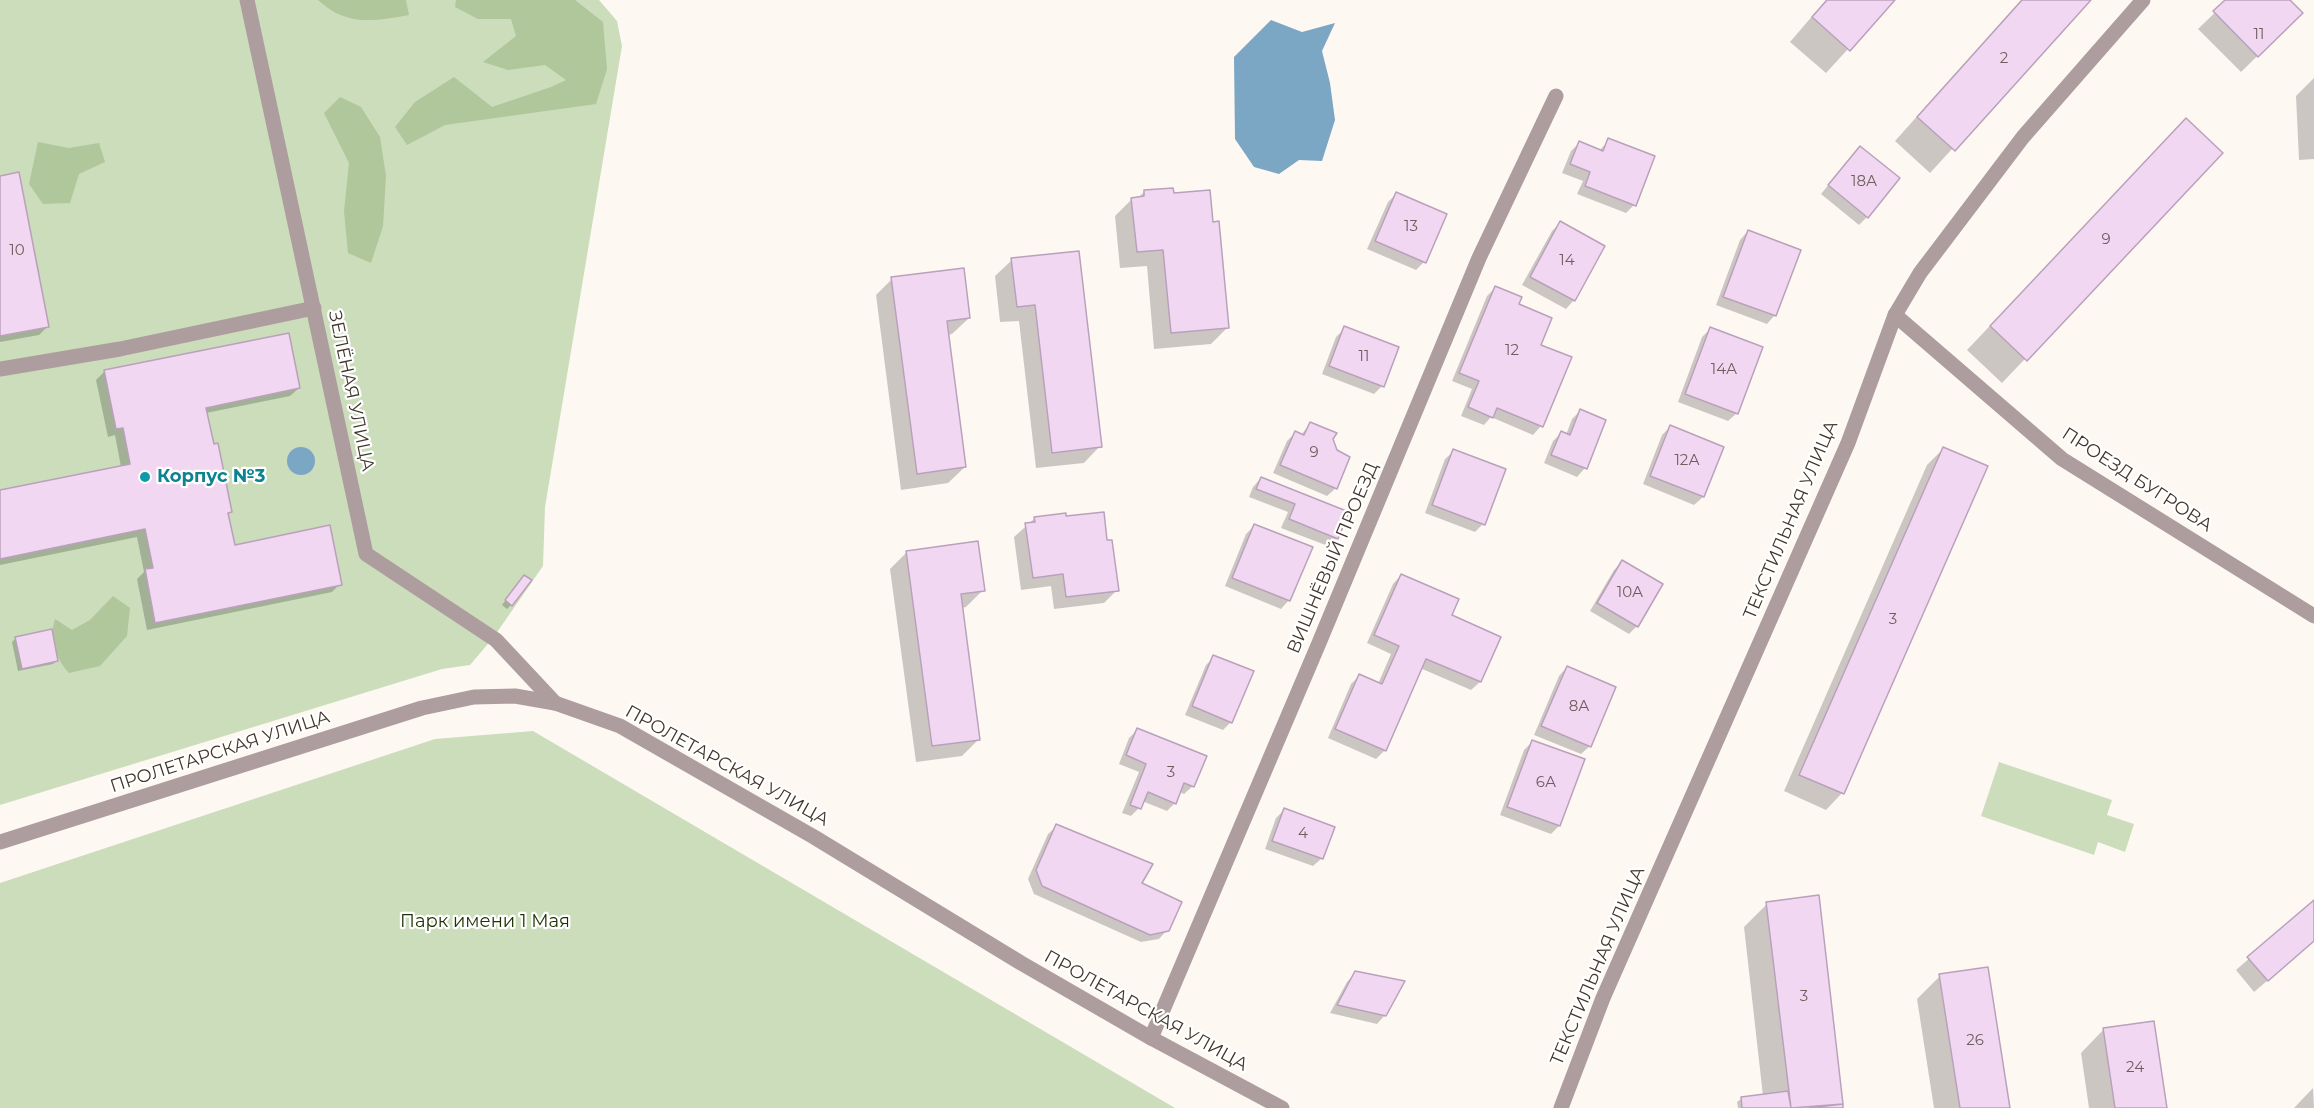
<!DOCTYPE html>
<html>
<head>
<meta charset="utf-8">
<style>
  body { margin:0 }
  canvas { display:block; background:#fef8f3 }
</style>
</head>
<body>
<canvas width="2314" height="1108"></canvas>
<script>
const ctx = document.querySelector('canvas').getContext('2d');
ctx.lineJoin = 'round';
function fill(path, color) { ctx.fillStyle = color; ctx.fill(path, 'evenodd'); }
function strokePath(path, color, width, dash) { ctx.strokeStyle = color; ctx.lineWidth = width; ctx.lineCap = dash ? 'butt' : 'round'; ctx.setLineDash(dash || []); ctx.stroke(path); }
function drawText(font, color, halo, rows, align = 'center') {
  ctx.font = font + ' Montserrat,sans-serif'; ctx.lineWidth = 4.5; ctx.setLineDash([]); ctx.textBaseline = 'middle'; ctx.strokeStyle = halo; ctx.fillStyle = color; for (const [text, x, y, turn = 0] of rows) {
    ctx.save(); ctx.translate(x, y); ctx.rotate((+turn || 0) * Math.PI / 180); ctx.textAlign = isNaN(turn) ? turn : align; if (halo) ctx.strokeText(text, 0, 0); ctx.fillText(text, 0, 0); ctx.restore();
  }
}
const green = new Path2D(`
  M0 0H599L617 21 622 46 545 507 543 566 493 638 470 665 442 669 0 805Z
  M533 731 1175 1108H1176H0V883L435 739Z
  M1999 762 2112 800 2107 815 2134 824 2125 852 2098 842 2094 855 1981 816Z`);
const forest = new Path2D(`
  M318 0H406L409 15C374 21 347 27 318 0Z
  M456 0H575L603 22 607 69 596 104 445 125 407 145 395 127 415 102 454 77 492 107 551 87 566 80 545 65 508 70 483 62 516 36 511 19H478L455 7Z
  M340 97 361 107 380 137 386 176 383 226 371 263 348 253 344 211 349 163 324 113Z
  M38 142 69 148 99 143 105 162 79 174 70 203 43 204 29 184Z
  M113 596 130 608 127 636 100 666 69 673C56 659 49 638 55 619L72 630 90 620Z`);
const water = new Path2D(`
  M1271 20 1302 32 1335 23 1322 51 1330 83 1335 120 1322 161 1299 160 1279 174 1254 167 1235 139 1234 57Z
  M287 461a14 14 0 1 1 28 0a14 14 0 1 1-28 0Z`);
const shadow = new Path2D(`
  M1826 0H1893L1826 73 1790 42Z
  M2021 0H2089L1930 173 1895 141Z
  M2228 0H2288L2301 13 2241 72 2198 29Z
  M2314 78V159L2299 160 2296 96Z
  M1609 140 1634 205 1626 213 1577 194 1583 181 1562 173 1571 151 1579 143 1599 151Z
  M2162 144 2221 153 2002 383 1967 350Z
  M1852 156 1867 217 1859 225 1821 194Z
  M0 177 48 326 39 335 0 342Z
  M1144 192 1228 327 1211 344 1154 349 1147 266 1120 268 1115 216 1132 199H1137Z
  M1396 194 1424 262 1416 270 1367 249 1388 202Z
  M1560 223 1603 246 1574 300 1566 309 1522 285 1552 231Z
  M1748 231 1775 315 1767 324 1716 305 1740 240Z
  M1078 252 1100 446 1084 463 1036 468 1019 321 1000 322 995 276 1012 260Z
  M892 279 969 318 952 334 947 335 965 467 948 483 901 490 876 295Z
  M1495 288 1517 305 1539 346 1570 358 1541 426 1533 435 1491 417 1484 425 1461 416 1472 389 1452 381 1487 296Z
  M1345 328 1382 386 1374 394 1322 374 1336 337Z
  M1710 329 1737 413 1728 421 1678 402 1702 337Z
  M288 335 299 388 290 396 206 413 231 512 227 515 233 546 340 584 332 592 147 630 137 579 144 572 137 537 0 565V492L121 467 115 435 108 437 96 380 104 372Z
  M1580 411 1585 468 1577 477 1544 463 1553 441 1561 433 1566 435 1572 419Z
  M1310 424 1331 439 1336 488 1327 496 1273 473 1287 441 1295 433 1301 435Z
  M1670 427 1722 448 1703 497 1694 505 1643 484 1662 435Z
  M1943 449 1842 793 1826 810 1784 791 1927 465Z
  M1454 451 1483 524 1475 532 1425 513 1445 459Z
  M1261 478 1347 512 1337 538 1328 546 1281 528 1288 512 1249 497 1253 487Z
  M1035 518H1065L1106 542 1117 590 1104 603 1054 609 1051 586 1021 590 1014 537Z
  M1255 525 1289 600 1281 609 1225 586 1246 534Z
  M907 552 983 590 966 607 962 608 979 739 962 756 916 762 890 569Z
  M1622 562 1637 626 1629 634 1590 611 1614 570Z
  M1401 575 1450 616 1499 637 1480 682 1471 690 1420 668 1385 750 1376 759 1328 738 1351 684 1359 676 1378 684 1391 654 1367 643 1393 584Z
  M521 580 511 605 507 609 502 605Z
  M16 638 57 661 53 664 18 671 12 642Z
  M1214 657 1231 722 1223 730 1185 715 1206 665Z
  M1567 667 1590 746 1581 754 1534 735 1559 676Z
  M1137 730 1193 786 1184 794 1179 792 1175 803 1167 811 1142 801 1139 808 1131 816 1122 813 1139 772 1119 764 1129 738Z
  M1532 742 1559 826 1551 834 1500 815 1524 750Z
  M1284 810 1322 858 1313 866 1265 849 1276 818Z
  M1057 826 1140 884 1167 930 1159 939 1141 942 1034 894 1028 879 1048 834Z
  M1818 897 1842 1108H1738L1737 1102 1741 1099 1763 1096 1744 927 1767 904Z
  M2314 902V941L2254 992 2236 970Z
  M1355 973 1385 1015 1377 1024 1330 1013 1347 982Z
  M1940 976 2009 1108H1934L1917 999Z
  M2104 1029 2165 1108H2089L2081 1053Z
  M2313 1088 2314 1108H2294Z`);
const building = new Path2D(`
  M1827 0H1895L1850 51 1812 17Z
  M2022 0H2091L1955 151 1917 117Z
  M2225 0H2290L2303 13 2258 57 2213 11Z
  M2186 118 2223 153 2027 361 1990 326Z
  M1608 138 1655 156 1636 206 1585 186 1590 172 1570 164 1579 141 1603 151Z
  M1860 146 1900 178 1868 218 1828 185Z
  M19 172 49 327 0 336V176Z
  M1173 188 1174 193 1210 190 1213 222 1219 221 1229 328 1171 333 1163 250 1137 252 1131 198 1144 196V190Z
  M1396 192 1447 214 1426 263 1375 241Z
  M1560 221 1605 246 1575 301 1530 277Z
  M1748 230 1801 250 1776 316 1723 297Z
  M1079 251 1102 447 1052 453 1035 305 1017 307 1011 258Z
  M964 268 970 318 947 321 966 467 917 474 891 277Z
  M1495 286 1522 297 1519 304 1552 318 1541 345 1572 357 1543 427 1497 408 1493 418 1468 407 1479 381 1459 373Z
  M1344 326 1399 347 1384 387 1329 366Z
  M1710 327 1763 347 1738 414 1685 394Z
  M289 333 300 388 206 408 214 444 218 443 232 512 228 513 235 545 330 525 342 585 155 623 145 569 153 568 145 529 0 559V490L130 464 123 428 116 429 104 370Z
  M1580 409 1606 420 1587 469 1551 455 1561 431 1570 435Z
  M1310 422 1337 433 1333 439 1337 450 1350 457 1337 489 1280 465 1295 431 1304 435Z
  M1670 425 1724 447 1704 497 1650 476Z
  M1943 447 1988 466 1844 794 1799 775Z
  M1453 449 1506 469 1485 525 1432 505Z
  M1261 477 1349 512 1338 539 1289 519 1295 504 1256 489Z
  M1104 512 1107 540H1112L1119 591 1066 597 1063 574 1033 578 1025 523 1035 522 1034 517 1066 513V516Z
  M1254 524 1313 547 1290 601 1232 578Z
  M978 541 985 591 961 594 980 740 932 746 906 551Z
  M1622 560 1663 584 1638 627 1597 603Z
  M1401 574 1459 599 1452 615 1501 637 1481 682 1426 659 1386 751 1335 729 1359 674 1382 684 1399 646 1374 635Z
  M524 575 532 580 512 606 505 600Z
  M52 629 58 661 22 669 15 637Z
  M1213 655 1254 671 1232 723 1192 706Z
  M1567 666 1616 687 1591 747 1541 726Z
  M1137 728 1207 756 1194 787 1184 783 1176 804 1148 792 1141 809 1130 805 1146 764 1126 755Z
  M1532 740 1585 759 1560 826 1507 807Z
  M1284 808 1335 827 1323 859 1272 841Z
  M1056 824 1153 864 1142 883 1182 902 1169 931 1150 935 1042 886 1036 870Z
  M1819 895 1843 1104 1791 1108 1766 902Z
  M2314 900V941L2268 981 2247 957Z
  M1988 967 2010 1108H1960L1939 974Z
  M1355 971 1405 981 1386 1016 1337 1005Z
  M2154 1021 2167 1108H2115L2103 1028Z
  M1788 1091 1791 1108H1742L1741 1097Z
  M1843 1104V1108H1810Z`);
const service = new Path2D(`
  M0 369 120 349 314 308`);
const minor = new Path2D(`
  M247 0 366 554 496 640 555 703
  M1895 315 2062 459 2314 616
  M1151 1038 1319 643 1479 258 1556 96`);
const tertiary = new Path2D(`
  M0 842 422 708 474 697 515 696 555 703 620 726 814 837 1021 963 1151 1038 1282 1108
  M1561 1108 1603 998 1848 443 1895 315 1920 273 2023 137 2143 0`);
const markers = [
  [145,477,6,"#0f9aa8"]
];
const numberNames = [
  ["11",2259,35],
  ["2",2004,59],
  ["18А",1864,182],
  ["13",1411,227],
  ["9",2106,240],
  ["10",17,251],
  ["14",1567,261],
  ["12",1512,351],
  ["11",1364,357],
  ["14А",1724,370],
  ["9",1314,453],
  ["12А",1687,461],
  ["10А",1630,593],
  ["3",1893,620],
  ["8А",1579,707],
  ["3",1171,773],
  ["6А",1546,783],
  ["4",1303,834],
  ["3",1804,997],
  ["26",1975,1041],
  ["24",2135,1068]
];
const streetNames = [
  ["ЗЕЛЁНАЯ УЛИЦА",351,391,78],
  ["ПРОЕЗД БУГРОВА",2137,480,33],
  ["ТЕКСТИЛЬНАЯ УЛИЦА",1791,520,-67],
  ["ВИШНЁВЫЙ ПРОЕЗД",1333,558,-67],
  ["ПРОЛЕТАРСКАЯ УЛИЦА",220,752,-18],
  ["ПРОЛЕТАРСКАЯ УЛИЦА",727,766,29],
  ["ТЕКСТИЛЬНАЯ УЛИЦА",1598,966,-67],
  ["ПРОЛЕТАРСКАЯ УЛИЦА",1146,1011,29]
];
const cultureNames = [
  ["Корпус №3",157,477]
];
const parkNames = [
  ["Парк имени 1 Мая",485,922]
];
fill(green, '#cbddbb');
fill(forest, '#b0c69b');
fill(water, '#7ba6c4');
fill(shadow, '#0003');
fill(building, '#f1d7f1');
strokePath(building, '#baa1bb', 1.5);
strokePath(service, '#ae9d9f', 15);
strokePath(minor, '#ae9d9f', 15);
strokePath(tertiary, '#ae9d9f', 15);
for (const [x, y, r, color] of markers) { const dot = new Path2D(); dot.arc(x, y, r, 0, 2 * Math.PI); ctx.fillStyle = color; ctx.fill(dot); strokePath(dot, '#fff', 2); }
drawText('15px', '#6e5f5e', null, numberNames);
drawText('18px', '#42372d', '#fff', streetNames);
drawText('bold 18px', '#0d838f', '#fff', cultureNames, 'left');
drawText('18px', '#1e3202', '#fff', parkNames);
</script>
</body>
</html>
